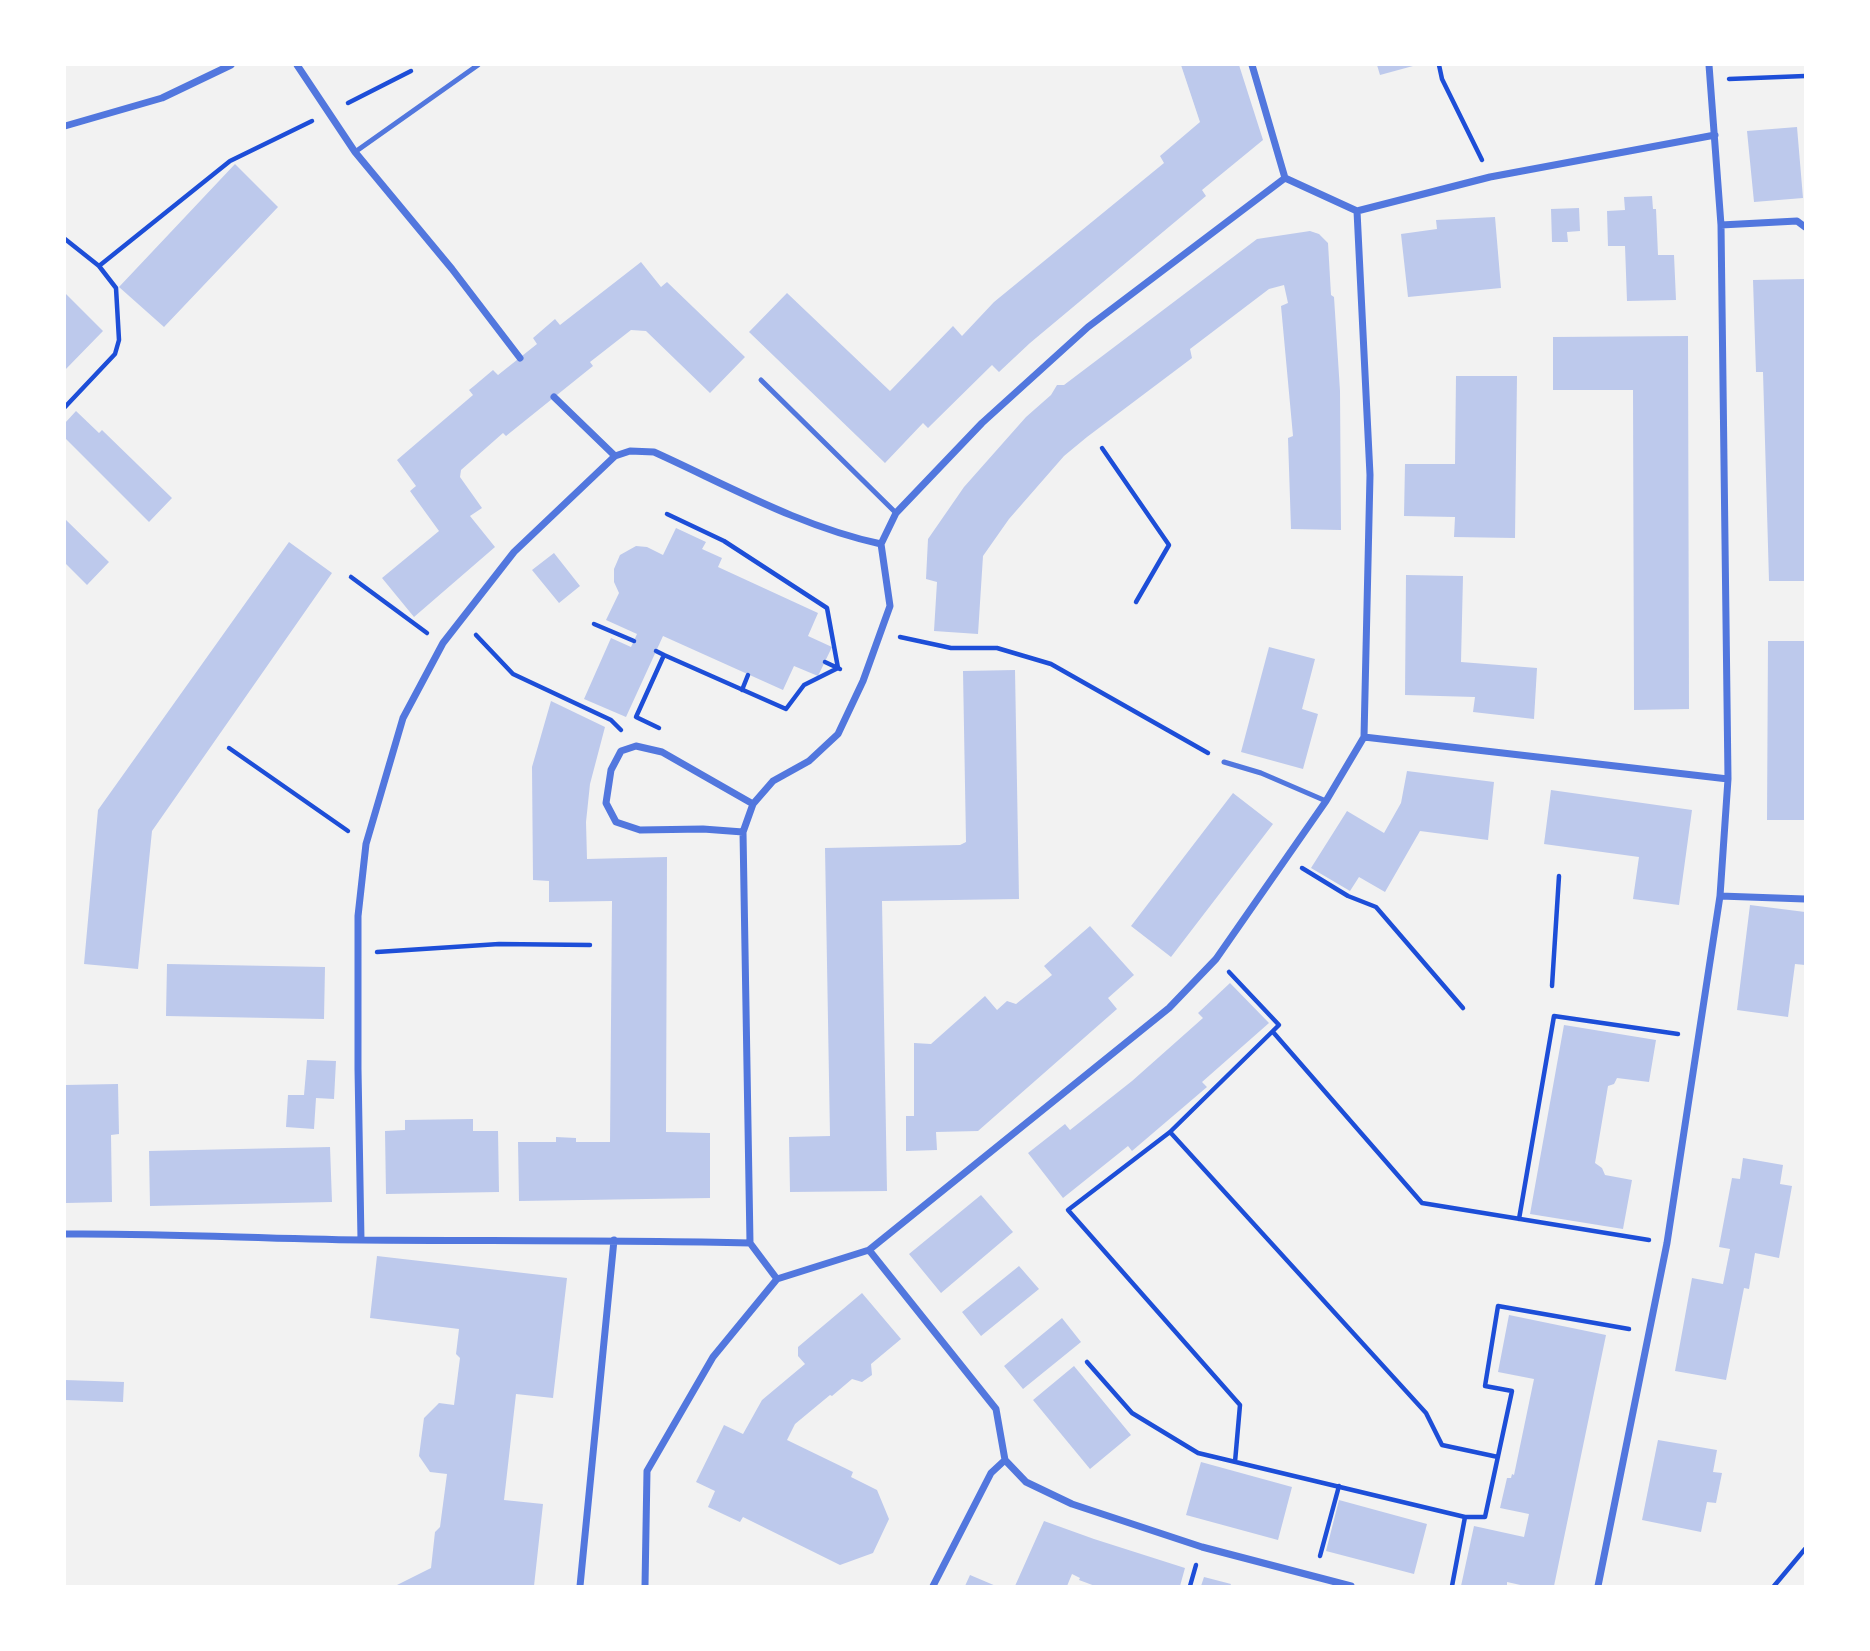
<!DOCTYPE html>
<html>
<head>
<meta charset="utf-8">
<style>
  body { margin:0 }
  #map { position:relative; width:1870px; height:1651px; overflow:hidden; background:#f2f2f2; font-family:"Golos Text",sans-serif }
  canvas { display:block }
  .frame { position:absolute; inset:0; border:66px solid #fff; pointer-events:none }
</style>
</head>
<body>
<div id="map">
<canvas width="1870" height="1651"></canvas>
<div class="frame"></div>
</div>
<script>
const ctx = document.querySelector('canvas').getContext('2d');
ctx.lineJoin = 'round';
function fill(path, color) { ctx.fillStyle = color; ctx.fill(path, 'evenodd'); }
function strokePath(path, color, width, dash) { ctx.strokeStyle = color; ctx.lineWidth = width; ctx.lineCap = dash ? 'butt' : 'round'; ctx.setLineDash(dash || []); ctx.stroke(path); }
const building = new Path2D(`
  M1181 65H1239L1263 140 1202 190 1206 196 1030 343 999 372 992 365 928 428 923 423 885 463 749 332 787 293 890 391 953 326 962 336 994 302 1164 163 1160 156 1200 122Z
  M1377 65H1413V66L1380 75Z
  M1797 127 1803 198 1754 202 1747 131Z
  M235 164 278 207 164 327 119 287Z
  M1652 196 1653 209H1656L1658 255H1674L1676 300 1627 301 1625 246H1608L1607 211 1625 210 1624 197Z
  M1579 208 1580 231 1567 232 1568 242H1552L1551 209Z
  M1495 217 1501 288 1408 297 1401 234 1437 229 1436 220Z
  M1310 231 1319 234 1328 243 1331 295 1334 297 1340 391 1341 530 1291 529 1288 438 1293 436 1281 306 1288 303 1284 285 1269 289 1190 349 1192 358 1087 437 1064 456 1009 519 983 556 978 634 934 631 937 582 926 579 928 539 964 487 1026 417 1051 395 1057 385H1064L1257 239Z
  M641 262 661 287 667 282 745 357 710 393 646 331 631 330 590 362 593 366 506 436 503 433 461 470 460 477 482 508 470 516 495 547 414 617 382 578 439 531 410 491 416 486 397 460 473 395 469 390 474 386 493 370 498 375 537 344 533 338 555 319 560 325Z
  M1805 279V581H1769L1763 372H1756L1753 280Z
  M65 293 103 331 65 370Z
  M1688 336 1689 709 1634 710 1633 390H1553V337Z
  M1456 376H1517L1515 538 1454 537 1455 517 1404 516 1405 464H1455Z
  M76 411 99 433 102 430 172 498 149 522 65 438V423Z
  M65 519 109 562 87 585 65 563Z
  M676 528 706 542 702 549 722 558 718 567 818 613 808 636 832 647 818 676 794 666 783 690 663 636 626 717 584 699 611 638 631 647 637 634 606 620 619 593 614 582V569L620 555 636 546 647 547 663 555Z
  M289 542 332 573 152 831 138 969 84 964 98 810Z
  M554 553 580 586 559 603 532 570Z
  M1406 575 1463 576 1461 662 1537 668 1534 719 1473 712 1475 697 1405 695Z
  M1768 641H1805V820H1767Z
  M1269 647 1315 659 1302 709 1318 714 1303 769 1241 752Z
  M1015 670 1019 899 882 901 887 1191 790 1192 789 1137 830 1136 825 848 960 845 966 842 963 671Z
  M551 701 605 727 590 784 586 822 587 859 667 857 666 1132 710 1133V1198L519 1201 518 1142H556V1137L576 1138V1142H610L612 901 549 902V881L533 880 532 767Z
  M1407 771 1494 782 1488 840 1420 831 1385 892 1359 877 1350 891 1311 868 1347 811 1384 833 1401 803Z
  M1551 790 1692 810 1679 905 1633 899 1639 857 1544 844Z
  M1233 793 1273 824 1171 957 1131 926Z
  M1750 905 1805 912V965L1795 964 1788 1017 1737 1010Z
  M1090 926 1134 975 1108 998 1117 1009 978 1131 936 1132 937 1150 906 1151V1116H914V1043L931 1044 985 996 997 1010 1007 1001 1016 1004 1052 975 1044 966Z
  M167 964 325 967 324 1019 166 1016Z
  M1230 983 1269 1023 1202 1082 1207 1087 1132 1151 1128 1146 1063 1198 1028 1153 1065 1124 1070 1130 1132 1081 1203 1018 1198 1013Z
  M1564 1025 1656 1040 1649 1082 1617 1078 1614 1084 1608 1086 1595 1163 1602 1168 1605 1175 1632 1180 1623 1229 1530 1214Z
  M307 1060 336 1061 334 1099 316 1098 314 1129 286 1127 288 1095H304Z
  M118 1084 119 1134 111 1135 112 1202 66 1203 65 1085Z
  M473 1119V1131H498L499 1192 386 1194 385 1131 405 1130V1120Z
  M330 1147 332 1202 150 1206 149 1151Z
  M1743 1158 1783 1165 1780 1184 1792 1186 1779 1258 1755 1253 1749 1289 1744 1288 1726 1380 1675 1371 1692 1278 1723 1284 1730 1249 1719 1247 1732 1178 1740 1179Z
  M981 1195 1013 1232 941 1293 909 1254Z
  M377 1256 567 1278 553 1398 516 1394 504 1500 543 1504 534 1586H395L431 1568 435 1532 440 1527 447 1474 430 1472 419 1456 424 1418 439 1403 454 1405 460 1358 456 1354 459 1329 370 1318Z
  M1019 1266 1039 1289 981 1336 962 1312Z
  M862 1293 901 1339 871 1364 872 1375 862 1382 852 1379 832 1396 830 1395 795 1424 787 1440 853 1472 851 1477 877 1490 889 1519 873 1553 840 1565 743 1517 740 1522 708 1507 715 1491 696 1482 724 1425 743 1434 762 1400 805 1364 798 1356V1347Z
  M1509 1315 1606 1335 1554 1586H1525L1507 1582V1586H1461L1474 1526 1524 1537 1529 1514 1500 1508 1507 1478H1511L1512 1474 1514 1475 1534 1379 1498 1372Z
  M1062 1318 1081 1342 1023 1389 1004 1366Z
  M1074 1366 1131 1435 1090 1469 1033 1400Z
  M65 1380 124 1382 123 1402 65 1400Z
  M1658 1440 1717 1450 1713 1472 1722 1473 1716 1503 1707 1502 1701 1532 1642 1520Z
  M1201 1462 1292 1487 1278 1540 1186 1515Z
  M1339 1500 1427 1524 1414 1574 1326 1551Z
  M1044 1521 1094 1539 1185 1568 1180 1586H1095L1079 1580 1080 1578 1072 1574 1067 1586H1015Z
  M970 1575 996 1586H965Z
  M1204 1577 1231 1584 1230 1586H1201Z`);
const path = new Path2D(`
  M1439 65 1442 79 1482 160
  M1729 79 1805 76
  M348 103 411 71
  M65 239 99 266 116 288 119 340 115 354 65 407
  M99 266 230 161 312 121
  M1102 448 1169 545 1136 602
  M351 577 427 633
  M594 624 634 641
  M476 635 513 674 611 720 621 730
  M900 637 951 648H997L1051 664 1208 753
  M656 651 664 655 636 717 659 728
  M664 655 786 709 804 685 838 668 827 608 724 541 667 514
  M825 662 840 669
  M742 690 748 675
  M229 748 348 831
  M1302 868 1348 896 1376 907 1463 1008
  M377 952 499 944 590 945
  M1229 972 1279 1025 1170 1132 1068 1210 1240 1405 1235 1462
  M1552 986 1559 876
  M1273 1032 1422 1203 1649 1240
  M1170 1132 1426 1413 1442 1445 1498 1457
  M1519 1219 1554 1016 1678 1034
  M1087 1362 1132 1413 1198 1453 1465 1517 1452 1586
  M1465 1517H1485L1512 1391 1485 1386 1498 1306 1629 1329
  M1320 1556 1339 1486
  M1190 1586 1196 1565
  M1774 1586 1805 1549`);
const service = new Path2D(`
  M355 152 478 65
  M761 380 896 513
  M1224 762 1261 773 1326 801`);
const minor = new Path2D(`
  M297 65 355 152 452 269 520 358
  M65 126 162 98 231 65
  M1357 211 1490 177 1715 135
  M1721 225 1797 221 1805 227
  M554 397 615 456 630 451 654 452C727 485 801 527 881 544
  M881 544 896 513 982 423 1088 327 1285 178
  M1364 737 1728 779
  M743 832 703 829 640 830 616 822 606 803 611 770 621 751 636 746 662 752 753 804
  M1720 896 1805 899
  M65 1234C164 1233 263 1239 362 1240 492 1241 621 1240 750 1243L777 1279
  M361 1240 358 1069V916L366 844 403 718 443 643 514 552 615 456
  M750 1243 743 832 753 804 773 781 809 761 838 734 863 681 890 606 881 544
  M869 1250 996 1409 1005 1460 1026 1482 1072 1504 1202 1547 1351 1586
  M580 1586 614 1240
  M645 1586 647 1471 713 1357 777 1279 869 1250 1169 1008 1216 959 1326 801 1364 737 1370 475 1357 211 1285 178 1252 65
  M933 1586 991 1473 1005 1460
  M1598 1586 1667 1243 1720 896 1728 779 1721 225 1709 65`);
fill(building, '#bdc9ec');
strokePath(path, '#1d4ed8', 4.5);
strokePath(service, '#5277de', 5);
strokePath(minor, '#5277de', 7);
</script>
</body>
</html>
